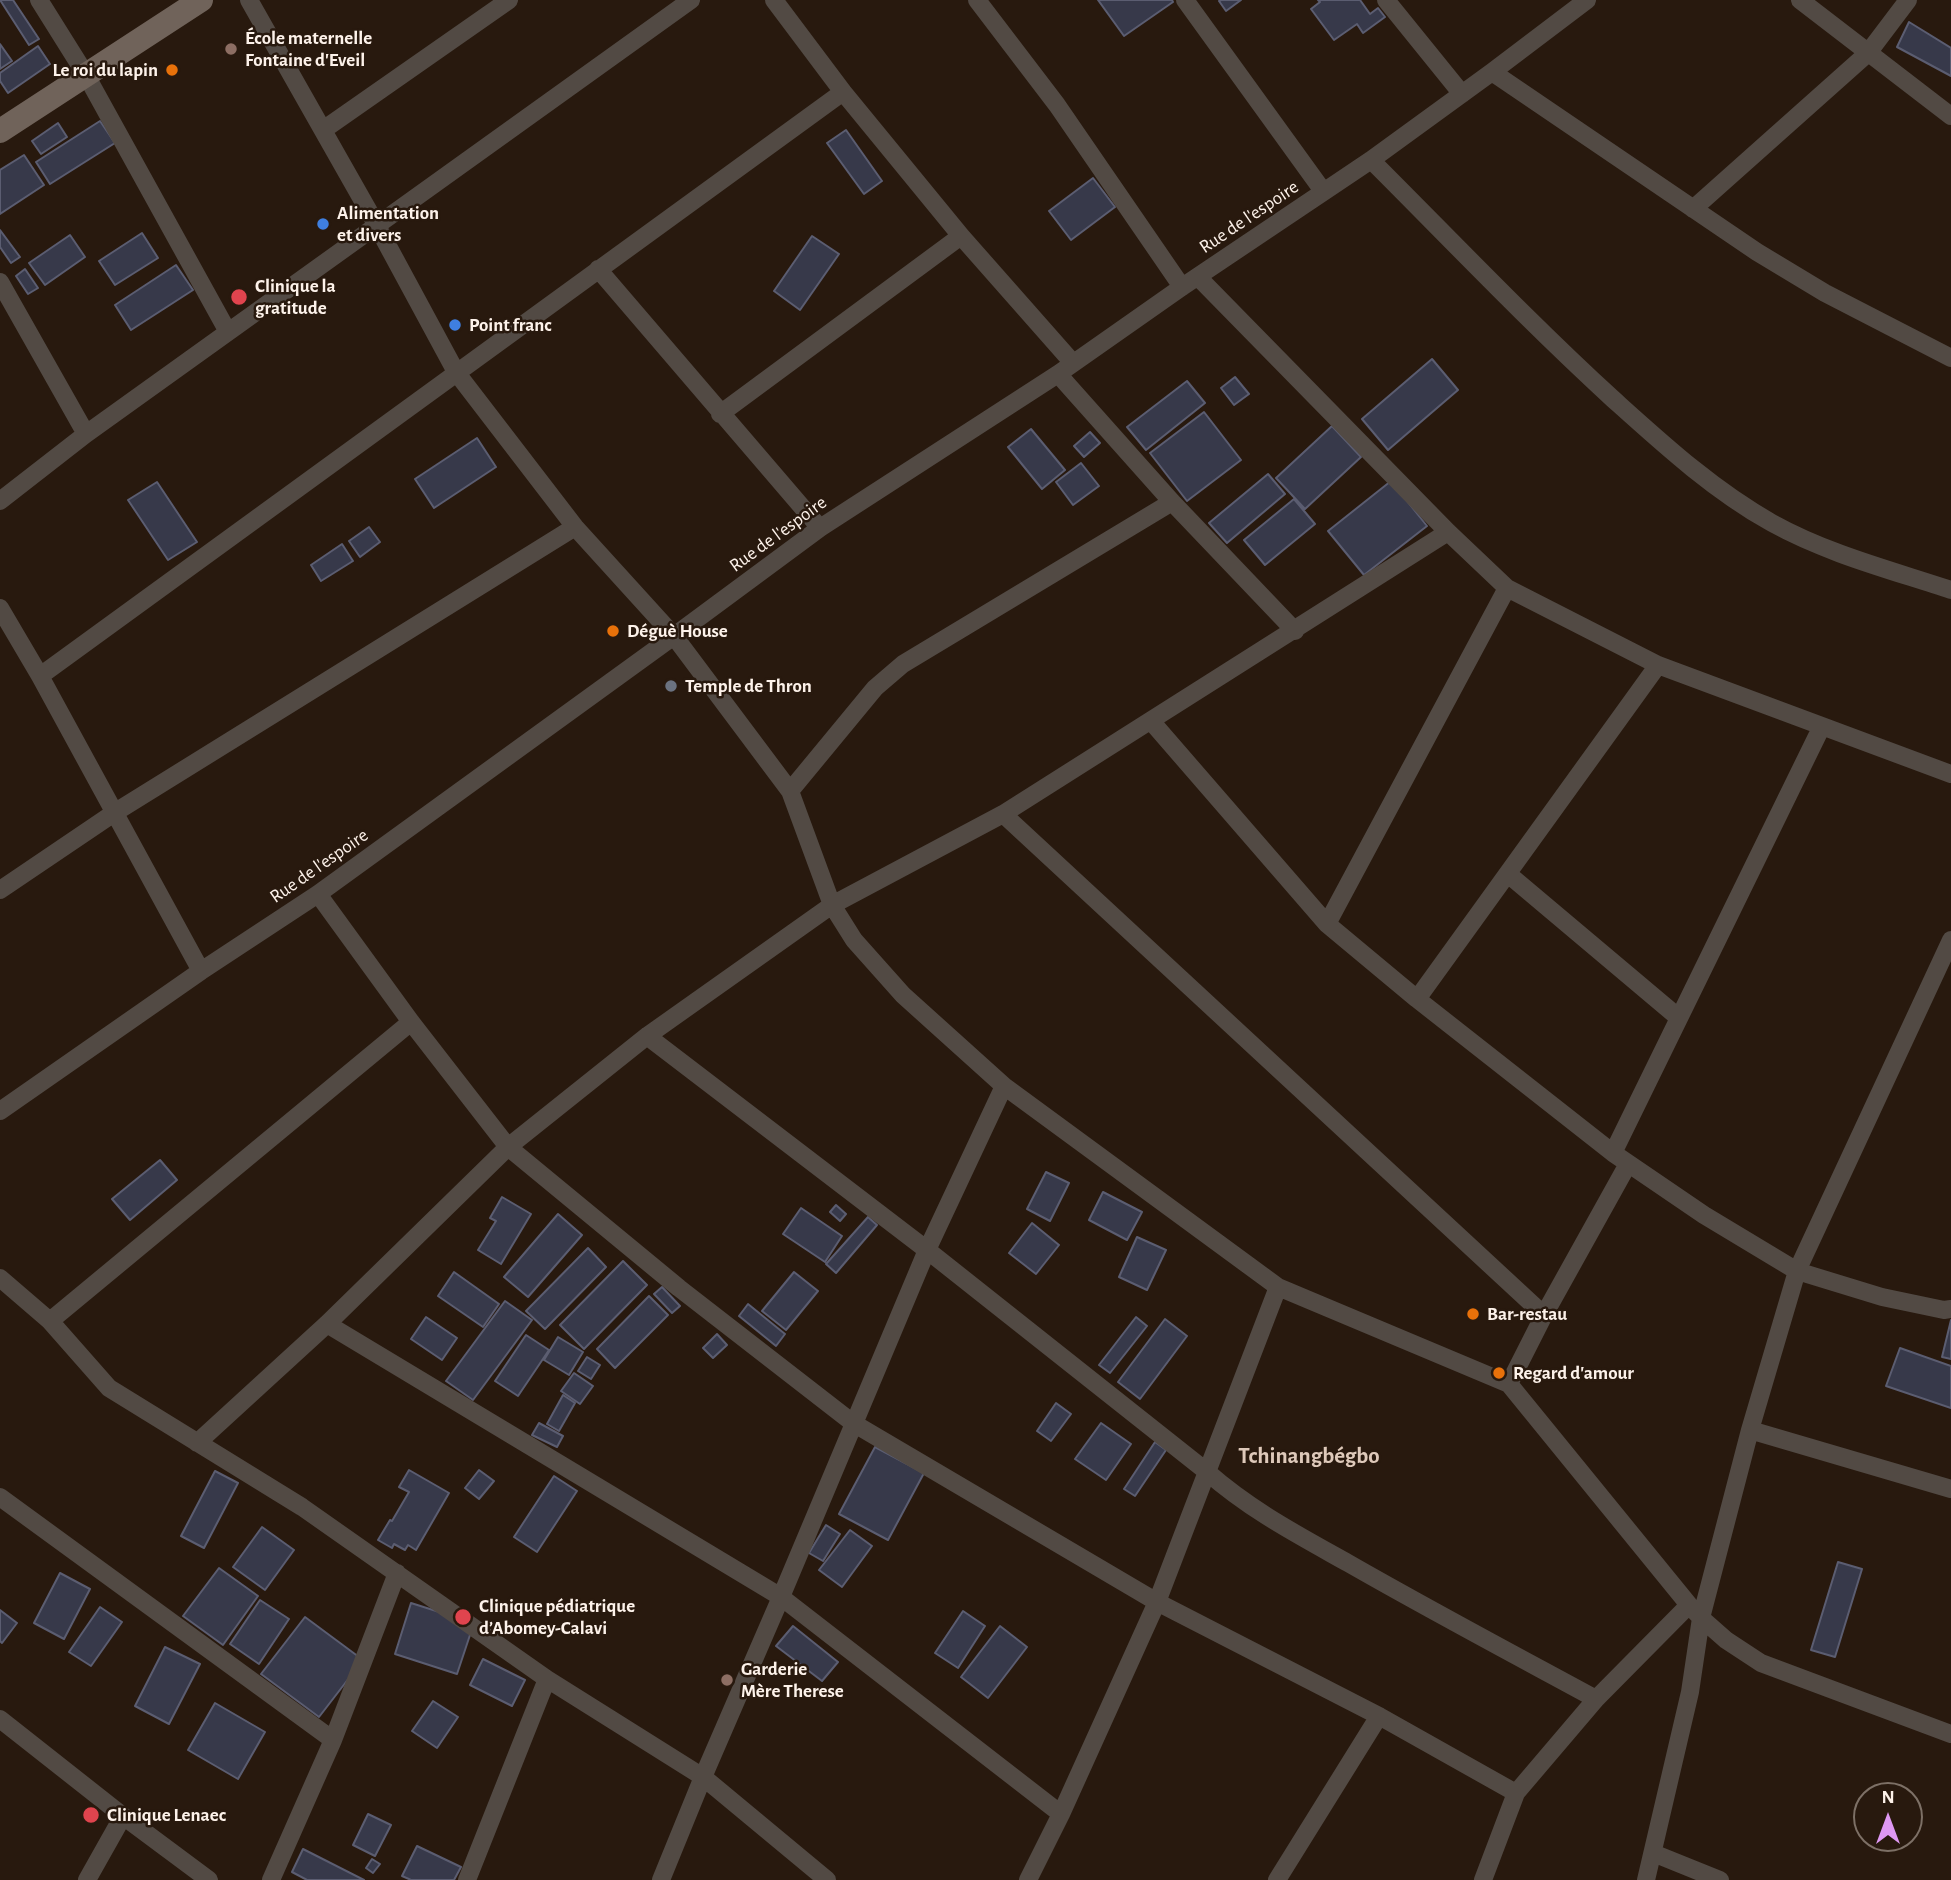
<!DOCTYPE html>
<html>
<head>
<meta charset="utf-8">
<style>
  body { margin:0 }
  #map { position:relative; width:1951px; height:1880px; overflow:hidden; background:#28190e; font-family:"Alegreya Sans",sans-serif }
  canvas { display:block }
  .north { position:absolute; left:1853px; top:1782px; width:70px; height:70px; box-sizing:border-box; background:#28190e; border:2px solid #7d7066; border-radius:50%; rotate:0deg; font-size:19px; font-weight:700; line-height:28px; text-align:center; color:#fdf2ea }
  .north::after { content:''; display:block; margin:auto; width:24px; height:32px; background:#de98f3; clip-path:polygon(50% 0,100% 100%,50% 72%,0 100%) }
</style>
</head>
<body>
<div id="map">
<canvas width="1951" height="1880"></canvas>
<div class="north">N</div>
</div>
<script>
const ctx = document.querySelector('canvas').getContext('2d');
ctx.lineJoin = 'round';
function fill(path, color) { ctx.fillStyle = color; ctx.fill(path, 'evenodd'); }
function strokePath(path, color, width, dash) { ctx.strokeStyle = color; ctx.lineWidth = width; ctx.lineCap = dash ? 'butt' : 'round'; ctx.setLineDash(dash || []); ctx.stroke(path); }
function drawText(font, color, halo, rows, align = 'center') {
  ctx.font = font + ' "Alegreya Sans",sans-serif'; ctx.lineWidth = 5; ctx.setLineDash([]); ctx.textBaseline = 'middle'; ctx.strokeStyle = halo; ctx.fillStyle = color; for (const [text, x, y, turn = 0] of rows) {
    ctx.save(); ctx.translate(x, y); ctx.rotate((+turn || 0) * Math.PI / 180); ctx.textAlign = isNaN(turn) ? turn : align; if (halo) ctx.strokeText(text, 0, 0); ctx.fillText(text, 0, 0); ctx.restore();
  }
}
const building = new Path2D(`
  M0 0H13L39 39 29 45Z
  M1098 0H1172L1173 2 1124 36Z
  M1221 0H1241L1226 11 1219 1Z
  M1318 0H1360L1370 14 1378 8 1385 17 1363 33 1357 24 1334 40 1311 9 1320 2Z
  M1909 22 1951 48V76L1897 47Z
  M0 44 12 61 0 69Z
  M38 46 50 64 8 93 0 81V73Z
  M100 121 115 143 50 184 36 162Z
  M58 123 67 137 41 154 32 141Z
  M846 130 882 181 864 194 827 143Z
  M24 155 44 185 0 214V170Z
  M1093 178 1115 207 1071 240 1049 211Z
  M0 230 20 257 11 263 0 247Z
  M142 233 158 258 115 285 99 261Z
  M70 235 85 257 45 285 29 263Z
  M812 236 839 254 800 310 774 291Z
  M176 265 193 290 131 330 115 305Z
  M25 269 38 288 28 294 16 276Z
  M1432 359 1458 390 1388 450 1362 419Z
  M1235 377 1249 394 1234 405 1221 388Z
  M1187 381 1205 403 1146 450 1127 427Z
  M1204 412 1241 460 1187 501 1150 453Z
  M1332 426 1361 457 1305 509 1276 478Z
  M1031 429 1065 470 1042 489 1008 447Z
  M1090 432 1100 443 1084 457 1074 446Z
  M477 438 496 467 434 508 415 479Z
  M1081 463 1099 486 1073 505 1056 482Z
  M1268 474 1285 494 1227 543 1209 523Z
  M1391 481 1427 526 1364 575 1328 531Z
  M157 482 197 542 168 560 128 500Z
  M1294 499 1315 524 1265 565 1244 540Z
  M369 527 380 542 360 557 349 541Z
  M342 544 353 561 321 581 311 565Z
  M160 1160 177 1180 130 1220 112 1199Z
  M1046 1172 1069 1183 1050 1221 1027 1209Z
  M1103 1192 1142 1212 1127 1240 1089 1220Z
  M502 1197 531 1214 501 1264 478 1250 496 1221 490 1218Z
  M836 1205 846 1214 840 1221 830 1212Z
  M801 1208 842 1236 825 1262 783 1234Z
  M558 1214 582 1235 528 1297 504 1277Z
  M868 1217 877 1225 836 1273 826 1264Z
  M1032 1223 1059 1245 1036 1274 1009 1253Z
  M1137 1237 1166 1250 1147 1290 1119 1277Z
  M588 1248 606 1267 545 1329 526 1311Z
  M623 1261 647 1285 584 1349 560 1325Z
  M454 1272 499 1304 483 1327 438 1296Z
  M794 1272 818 1291 786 1330 762 1311Z
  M662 1287 680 1306 672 1313 654 1294Z
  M649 1296 668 1315 615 1368 597 1349Z
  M505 1301 532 1320 473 1400 446 1381Z
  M748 1304 785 1334 776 1346 739 1316Z
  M426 1317 457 1338 442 1360 411 1339Z
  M1136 1317 1147 1326 1110 1373 1099 1365Z
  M1165 1319 1187 1336 1140 1399 1118 1382Z
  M1951 1320V1359L1942 1357Z
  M717 1334 727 1345 713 1358 703 1348Z
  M526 1335 549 1350 518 1396 495 1381Z
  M558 1337 583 1352 569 1375 544 1360Z
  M1900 1348 1951 1366V1408L1886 1386Z
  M587 1357 600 1365 591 1379 578 1371Z
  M574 1373 593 1386 580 1404 561 1391Z
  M563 1395 575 1403 559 1431 547 1424Z
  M1056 1403 1071 1414 1051 1441 1037 1431Z
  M539 1423 563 1436 557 1447 532 1435Z
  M1101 1423 1131 1444 1106 1480 1075 1459Z
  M1155 1442 1166 1450 1135 1496 1124 1489Z
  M875 1447 924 1473 888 1540 839 1514Z
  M409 1470 449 1493 416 1550 408 1545 405 1550 394 1544 392 1548 378 1540 390 1520 392 1521 409 1492 399 1487Z
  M479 1470 494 1481 479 1499 465 1488Z
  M215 1471 238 1483 204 1548 181 1536Z
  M554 1476 577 1491 537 1552 514 1537Z
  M826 1525 840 1534 823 1561 809 1553Z
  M262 1527 294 1550 265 1590 233 1567Z
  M850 1530 872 1546 842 1587 819 1570Z
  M1838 1562 1862 1569 1835 1657 1811 1650Z
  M219 1568 258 1596 223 1645 183 1616Z
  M60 1573 90 1589 64 1639 34 1623Z
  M260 1600 289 1619 259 1664 230 1644Z
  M411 1603 474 1623 457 1674 395 1654Z
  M100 1607 122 1622 91 1666 69 1652Z
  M0 1610 17 1623 2 1643 0 1641Z
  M963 1611 985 1626 958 1668 935 1653Z
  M305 1617 363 1660 319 1717 261 1674Z
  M793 1626 838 1662 822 1681 776 1646Z
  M1000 1626 1027 1647 988 1698 961 1677Z
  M165 1647 200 1664 169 1724 135 1706Z
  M483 1659 525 1680 512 1706 470 1685Z
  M433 1701 458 1717 437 1748 412 1731Z
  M215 1703 265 1732 238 1779 188 1750Z
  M368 1814 391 1825 375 1856 353 1845Z
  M417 1846 461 1867 454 1880H411L402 1876Z
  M303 1849 364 1880H307L292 1872Z
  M372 1859 380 1864 373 1873 366 1868Z`);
const minor = new Path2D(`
  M39 0 86 75 228 332
  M249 0 376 224 456 372 575 527 674 636 790 791 832 905 854 940 903 995 1004 1086 1278 1287 1509 1384 1689 1605 1701 1618 1726 1640 1761 1663 1951 1734
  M774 0 843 92 961 236 1073 363
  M977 0 1057 105 1182 287
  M1185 0 1323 191
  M1386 0 1462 94
  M1800 0 1951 116
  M1492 72 1757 252 1825 293 1951 358
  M323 130 509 0
  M1371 160C1451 240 1529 322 1613 399 1663 444 1713 490 1772 523 1828 554 1891 570 1951 590
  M1693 209 1868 53 1908 0
  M598 269 820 528
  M1198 277 1448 532 1507 588 1658 665 1951 774
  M0 282 86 434
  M1058 374 1172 502 1295 631
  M720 414 961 236
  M0 501 86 434 691 0
  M0 608 40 676 201 971
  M40 676 843 92
  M1151 721 1327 924 1417 999 1613 1153 1704 1215 1797 1271 1882 1297 1944 1310 1951 1309
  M790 791 875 688 903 664 1172 502
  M1003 814 1544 1315
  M1508 874 1679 1018
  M0 890 114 813 575 527
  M318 894 411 1022 508 1147 679 1288 853 1423 1157 1602 1379 1716 1516 1793
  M1327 924 1507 588
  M1417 999 1658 665
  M647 1036 927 1250 1206 1471C1250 1510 1298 1535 1348 1563 1430 1610 1513 1654 1596 1699
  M0 1111 201 971 318 894 674 636 820 528 1058 374 1182 287 1371 160 1492 72 1587 0
  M1613 1153 1822 726
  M0 1278 50 1321 109 1388 302 1507 547 1679 703 1777 827 1880
  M50 1321 411 1022
  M327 1324 781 1597 1061 1814
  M1509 1384 1544 1315 1628 1164
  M1750 1430 1951 1489
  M197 1443 327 1324 508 1147 647 1036 832 905 1003 814 1448 532
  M0 1497 333 1740
  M0 1719 123 1816 209 1880
  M1653 1853 1720 1880
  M87 1880 123 1816
  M271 1880 333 1740 397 1573
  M467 1880 547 1679
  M661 1880 703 1777 781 1597 927 1250 1004 1086
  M1028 1880 1061 1814 1157 1602 1278 1287
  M1277 1880 1379 1716
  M1483 1880 1516 1793 1596 1699 1689 1605
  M1646 1880 1690 1692 1701 1618 1750 1430 1797 1271 1951 940`);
const secondary = new Path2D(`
  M0 131 201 0`);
const markers = [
  [231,49,7,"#8d6e63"],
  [172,70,7,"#e8710a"],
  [323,224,7,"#3f7fe0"],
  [239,297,9,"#e0444e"],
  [455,325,7,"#3f7fe0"],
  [613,631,7,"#e8710a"],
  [671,686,7,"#6b7280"],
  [1473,1314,7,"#e8710a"],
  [1499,1373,7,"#e8710a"],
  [463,1617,9,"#e0444e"],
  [727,1680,7,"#8d6e63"],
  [91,1815,9,"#e0444e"]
];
const poiNames = [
  ["École maternelle",245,38],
  ["Fontaine d'Eveil",245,60],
  ["Le roi du lapin",158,70,"right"],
  ["Alimentation",337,213],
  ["et divers",337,235],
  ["Clinique la",255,286],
  ["gratitude",255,308],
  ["Point franc",469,325],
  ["Déguè House",627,631],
  ["Temple de Thron",685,686],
  ["Bar-restau",1487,1314],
  ["Regard d'amour",1513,1373],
  ["Clinique pédiatrique",479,1606],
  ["d’Abomey-Calavi",479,1628],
  ["Garderie",741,1669],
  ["Mère Therese",741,1691],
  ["Clinique Lenaec",107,1815]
];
const streetNames = [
  ["Rue de l'espoire",1249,217,-34],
  ["Rue de l'espoire",778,534,-36],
  ["Rue de l'espoire",319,866,-35]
];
const quarterNames = [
  ["Tchinangbégbo",1309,1456]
];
fill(building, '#37394a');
strokePath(building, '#5b5d71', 2);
strokePath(minor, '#524a44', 18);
strokePath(secondary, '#70635a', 24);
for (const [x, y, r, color] of markers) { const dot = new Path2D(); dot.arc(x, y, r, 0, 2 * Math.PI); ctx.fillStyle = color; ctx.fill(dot); strokePath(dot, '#28190e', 2.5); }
drawText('bold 19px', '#fdf2ea', '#28190e', poiNames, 'left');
drawText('19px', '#fdf2ea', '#28190e', streetNames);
drawText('bold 23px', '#dec9ba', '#28190e', quarterNames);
</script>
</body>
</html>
